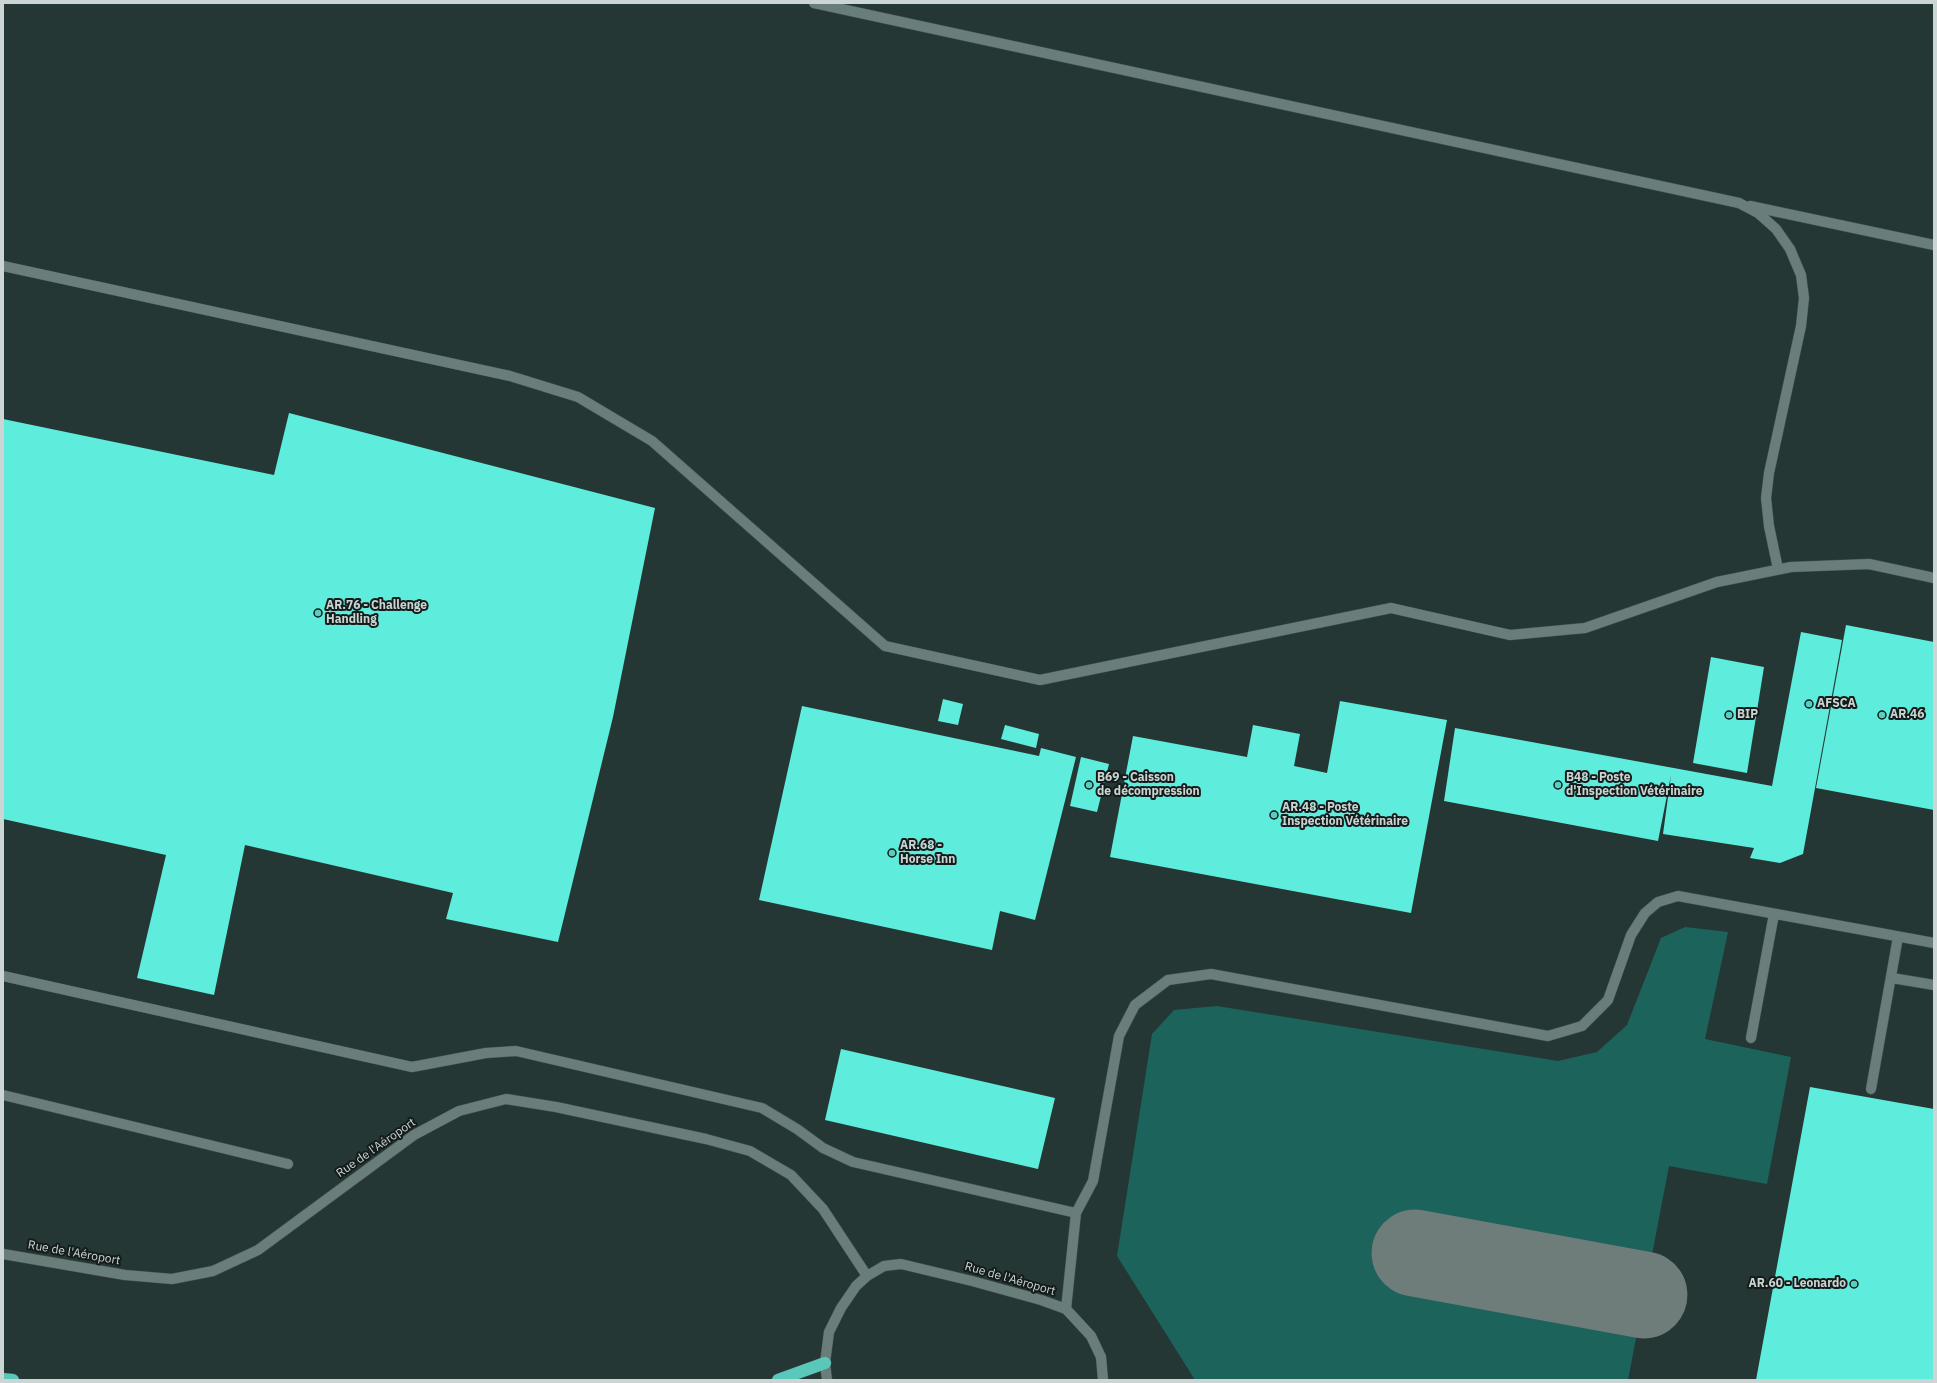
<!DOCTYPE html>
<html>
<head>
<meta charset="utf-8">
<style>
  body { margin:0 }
  #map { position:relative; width:1937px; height:1383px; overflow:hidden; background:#253734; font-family:"IBM Plex Sans",sans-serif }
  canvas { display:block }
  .frame { position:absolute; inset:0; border:4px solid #cbd6d4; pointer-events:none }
</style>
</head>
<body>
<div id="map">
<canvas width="1937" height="1383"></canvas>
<div class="frame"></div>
</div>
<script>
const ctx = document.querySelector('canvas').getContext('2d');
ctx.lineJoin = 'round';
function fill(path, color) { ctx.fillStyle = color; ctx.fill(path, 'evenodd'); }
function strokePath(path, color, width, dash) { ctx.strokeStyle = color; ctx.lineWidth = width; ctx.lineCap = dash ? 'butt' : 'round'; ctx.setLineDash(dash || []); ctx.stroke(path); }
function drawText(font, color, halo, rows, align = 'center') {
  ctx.font = font + ' "IBM Plex Sans",sans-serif'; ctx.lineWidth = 4; ctx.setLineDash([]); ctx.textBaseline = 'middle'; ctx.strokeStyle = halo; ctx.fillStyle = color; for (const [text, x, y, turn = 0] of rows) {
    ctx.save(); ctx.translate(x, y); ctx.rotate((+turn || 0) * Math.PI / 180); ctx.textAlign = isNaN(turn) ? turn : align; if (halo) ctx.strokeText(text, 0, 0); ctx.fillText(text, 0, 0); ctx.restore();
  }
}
const green = new Path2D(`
  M1685 927 1728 932 1705 1039 1791 1057 1767 1184 1669 1166 1628 1380H1195L1117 1256 1152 1034 1174 1010 1217 1006 1558 1061 1597 1052 1627 1025 1661 938Z`);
const taxiway = new Path2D(`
  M1415 1253 1644 1295`);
const building = new Path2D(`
  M289 413 655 508 613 717 558 942 446 919 453 893 245 845 214 995 137 978 166 855 3 819V419L274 475Z
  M1846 625 1934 642V810L1816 788Z
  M1801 632 1842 640 1803 854 1780 863 1750 858 1754 848 1663 834 1671 775 1658 841 1444 801 1455 728 1772 786Z
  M1711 657 1764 667 1747 773 1693 763Z
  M943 699 963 704 958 725 938 721Z
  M1340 701 1447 720 1411 913 1110 857 1133 736 1247 757 1253 725 1300 734 1294 766 1327 773Z
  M802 706 1039 756 1041 748 1076 757 1035 920 1000 911 992 950 759 900Z
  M1005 725 1039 734 1036 748 1001 739Z
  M1081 757 1109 764 1097 812 1070 806Z
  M841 1049 1055 1098 1038 1169 825 1120Z
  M1810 1087 1934 1109V1380H1756Z`);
const service = new Path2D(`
  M814 3 1739 203 1758 213 1776 229 1790 249 1801 275 1804 298 1801 326 1769 473 1766 498 1769 526 1778 569
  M1750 206 1934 245
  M3 266 510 376 578 397 652 441 885 646 1040 680 1391 608 1510 635 1585 628 1717 582 1791 567 1869 564 1934 578
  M3 976 412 1067 486 1053 516 1051 762 1108 797 1129 823 1148 853 1162 1076 1213
  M1892 978 1934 985
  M1751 1038 1774 914
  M1871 1089 1898 937
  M3 1095 288 1164
  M1066 1309 1076 1213 1093 1181 1119 1036 1135 1005 1168 980 1211 974 1548 1036 1582 1026 1608 1000 1631 935 1645 913 1658 902 1678 896 1934 943`);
const tertiary = new Path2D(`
  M3 1254 125 1275 172 1279 213 1271 258 1250 414 1135 459 1111 506 1099 556 1107 706 1139 750 1151 791 1175 823 1209 867 1276
  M827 1380 825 1363 829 1332 841 1308 856 1286 867 1276 884 1266 901 1264 972 1281 1041 1300 1066 1309 1091 1336 1101 1357 1103 1380`);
const motorway = new Path2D(`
  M3 1379 13 1380
  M778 1380 825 1363`);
const markers = [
  [318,613,4,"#58cec1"],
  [1809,704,4,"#58cec1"],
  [1729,715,4,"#58cec1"],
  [1882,715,4,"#58cec1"],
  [1089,785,4,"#58cec1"],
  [1558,785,4,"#58cec1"],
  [1274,815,4,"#58cec1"],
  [892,853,4,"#58cec1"],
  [1854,1284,4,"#58cec1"]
];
const poiNames = [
  ["AR.76 - Challenge",326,606],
  ["Handling",326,620],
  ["AFSCA",1817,704],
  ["BIP",1737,715],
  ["AR.46",1890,715],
  ["B69 - Caisson",1097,778],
  ["de décompression",1097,792],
  ["B48 - Poste",1566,778],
  ["d'Inspection Vétérinaire",1566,792],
  ["AR.48 - Poste",1282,808],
  ["Inspection Vétérinaire",1282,822],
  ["AR.68 -",900,846],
  ["Horse Inn",900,860],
  ["AR.60 - Leonardo",1846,1284,"right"]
];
const streetNames = [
  ["Rue de l'Aéroport",376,1148,-35],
  ["Rue de l'Aéroport",74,1253,10],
  ["Rue de l'Aéroport",1010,1279,16]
];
fill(green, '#1c635c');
strokePath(taxiway, '#6e7c7a', 87);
fill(building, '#5eecdd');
strokePath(service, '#425250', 11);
strokePath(tertiary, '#425250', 11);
strokePath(motorway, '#425250', 13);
strokePath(service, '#697d7a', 10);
strokePath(tertiary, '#697d7a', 10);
strokePath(motorway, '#59c8bb', 12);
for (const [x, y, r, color] of markers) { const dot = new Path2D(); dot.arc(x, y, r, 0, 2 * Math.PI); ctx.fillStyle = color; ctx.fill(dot); strokePath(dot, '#141c1b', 1.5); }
drawText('bold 12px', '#cbd6d4', '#141c1b', poiNames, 'left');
drawText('12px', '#cbd6d4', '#141c1b', streetNames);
</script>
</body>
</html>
